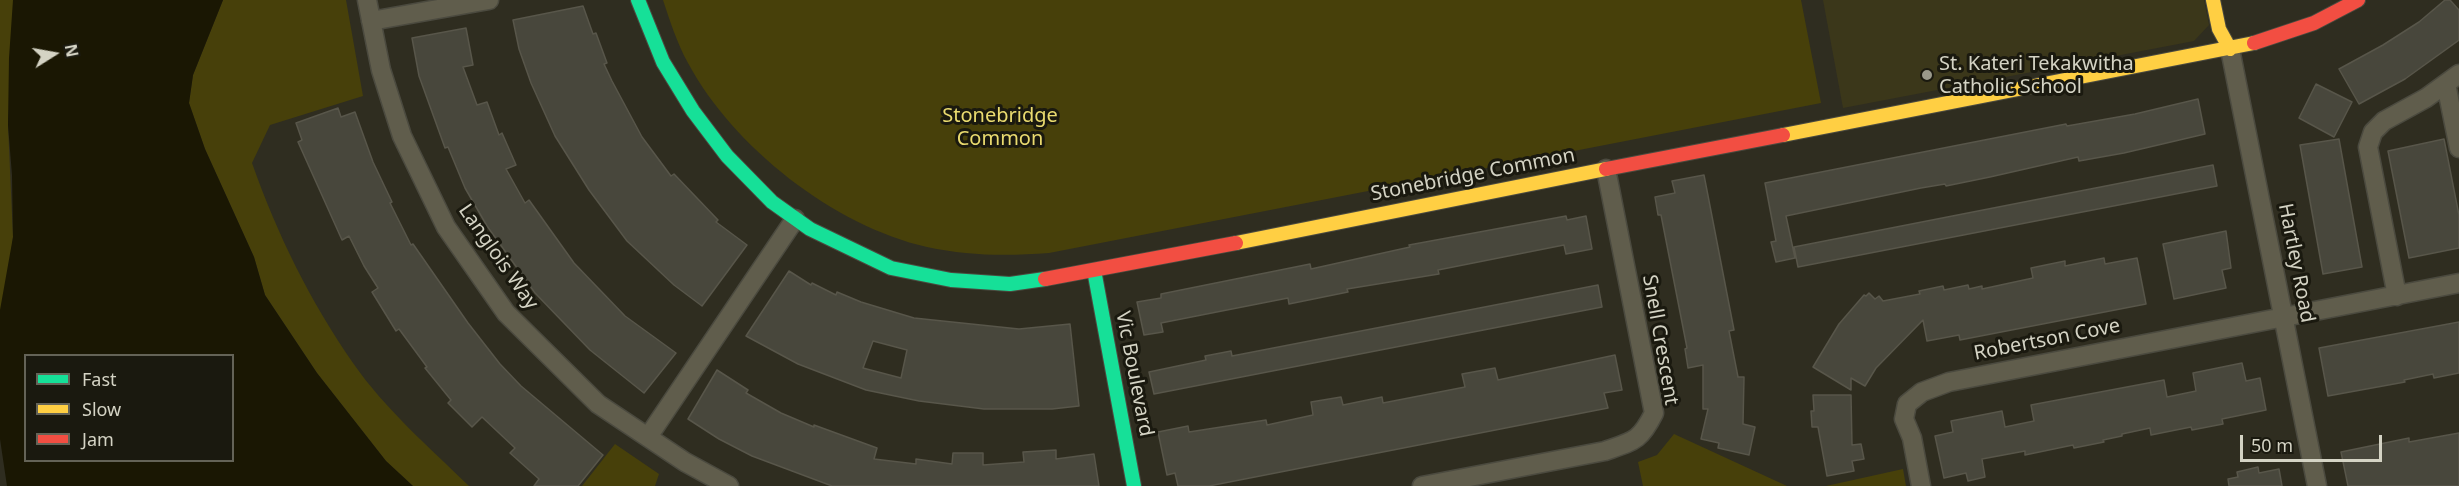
<!DOCTYPE html>
<html>
<head>
<meta charset="utf-8">
<style>
  body { margin:0 }
  #map { position:relative; width:2459px; height:486px; overflow:hidden; background:#2f2d20; font-family:"Noto Sans",sans-serif }
  canvas { display:block }
  .legend { position:absolute; left:24px; top:354px; width:210px; height:108px; box-sizing:border-box; background:#1a190f; border:2px solid #646357; margin:0; padding:8px 10px; list-style:none; font-size:18px; color:#d4d3c4 }
  .legend li { display:flex; align-items:center; gap:12px; height:30px }
  .legend b { width:30px; border:2px solid #646357 }
  .north { position:absolute; left:24px; top:24px; width:60px; height:60px; -webkit-text-stroke:4px #1a190f; paint-order:stroke; rotate:79deg; font-size:16px; font-weight:700; line-height:24px; text-align:center; color:#d4d3c4 }
  .north::after { content:''; display:block; margin:auto; width:21px; height:27px; background:#d4d3c4; clip-path:polygon(50% 0,100% 100%,50% 72%,0 100%) }
  .scale { position:absolute; left:2240px; top:435px; width:142px; height:27px; box-sizing:border-box; border:3px solid #d4d3c4; border-top:0; padding-left:8px; font-size:18px; line-height:21px; white-space:nowrap; color:#d4d3c4; -webkit-text-stroke:4px #1a190f; paint-order:stroke }
</style>
</head>
<body>
<div id="map">
<canvas width="2459" height="486"></canvas>
<ul class="legend">
<li><b style="height:8px;background:#16e098"></b>Fast</li>
<li><b style="height:8px;background:#ffcf43"></b>Slow</li>
<li><b style="height:8px;background:#f24e42"></b>Jam</li>
</ul>
<div class="north">N</div>
<div class="scale">50 m</div>
</div>
<script>
const ctx = document.querySelector('canvas').getContext('2d');
ctx.lineJoin = 'round';
function fill(path, color) { ctx.fillStyle = color; ctx.fill(path, 'evenodd'); }
function strokePath(path, color, width, dash) { ctx.strokeStyle = color; ctx.lineWidth = width; ctx.lineCap = dash ? 'butt' : 'round'; ctx.setLineDash(dash || []); ctx.stroke(path); }
function drawText(font, color, halo, rows, align = 'center') {
  ctx.font = font + ' "Noto Sans",sans-serif'; ctx.lineWidth = 6; ctx.setLineDash([]); ctx.textBaseline = 'middle'; ctx.strokeStyle = halo; ctx.fillStyle = color; for (const [text, x, y, turn = 0] of rows) {
    ctx.save(); ctx.translate(x, y); ctx.rotate((+turn || 0) * Math.PI / 180); ctx.textAlign = isNaN(turn) ? turn : align; if (halo) ctx.strokeText(text, 0, 0); ctx.fillText(text, 0, 0); ctx.restore();
  }
}
const built = new Path2D(`
  M1823 0H2204L2209 25 2194 41 1843 108Z`);
const green = new Path2D(`
  M0 0H16L8 125 13 237 0 351Z
  M223 0H346L363 96 270 125 252 163C277 234 310 301 353 363 385 409 429 447 469 486H413L386 461 317 373 265 295 254 257 205 149 189 103 193 75Z
  M663 0H1801L1821 103 1049 253C1008 256 968 256 927 247 834 226 733 147 688 63 677 43 670 21 663 0Z
  M1674 434 1787 486H1643L1638 462 1657 455Z
  M615 444 659 474 655 486H582Z
  M1903 469 1906 486H1826Z`);
const water = new Path2D(`
  M13 0H223L193 75 189 103 205 149 254 257 265 295 317 373 386 461 413 486H7L0 439V310L13 237 12 175 8 125 9 58ZM26 356H232V460H26Z`);
const building = new Path2D(`
  M2445 0H2450L2459 10V40L2405 79 2359 104 2339 69 2383 45 2419 22Z
  M583 6 593 34 596 33 607 63 604 64 612 81 642 137 671 176 674 174 718 220 716 222 747 245 702 306 674 285 627 241 589 190 555 136 531 83 519 49 513 20Z
  M466 28 473 65 463 67 477 105 487 102 499 135 502 133 516 165 506 169 525 203 529 200 574 263 625 316 676 353 644 393 590 350 535 293 487 226 465 188 448 147 445 148 419 76 412 38Z
  M2316 84 2352 102 2334 137 2299 118Z
  M2198 99 2205 134 2124 153 2079 161 2078 157 1990 177 1946 186 1945 184 1921 188 1786 216 1795 258 1776 262 1771 242 1776 241 1765 183 2066 124 2067 126 2135 114Z
  M338 108 341 117 355 112 373 162 392 202 390 203 411 245 413 244 468 323 500 364 521 386 603 455 578 486H534L539 479 510 453 515 448 482 417 472 427 448 403 451 400 425 368 427 367 399 329 396 331 372 292 378 288 364 266 349 236 342 240 298 142 302 140 296 123Z
  M2339 139 2362 267 2323 274 2300 145Z
  M2444 139 2459 215V248L2409 258 2388 151Z
  M2213 165 2217 186 1798 267 1794 247Z
  M1704 175 1734 330 1729 331 1738 377H1744L1743 424 1755 427 1749 455 1718 448 1719 443 1701 439 1708 409H1703V365L1688 368 1685 349 1687 348 1661 215H1658L1655 197 1675 193 1672 181Z
  M1566 216 1567 220 1586 216 1592 249 1566 254 1564 245 1438 270 1439 274 1347 289 1348 292 1289 304 1288 298 1227 310 1161 323 1163 332 1144 335 1137 302 1161 298V294L1310 264 1311 269 1410 247 1409 245Z
  M2226 231 2231 268 2222 270 2226 288 2174 299 2163 244Z
  M2104 258 2105 264 2137 258 2146 304 1960 340 1959 335 1927 341 1923 320 1876 368 1865 386 1851 378V390L1813 367 1839 324 1864 295 1866 296 1869 293 1875 299 1879 296 1883 301 1920 294 1919 291 1943 286 1944 290 1968 285 1969 289 1982 286V289L2033 278 2031 268 2065 261V266Z
  M789 271 811 285 812 283 836 295 837 292 861 302 914 318 1019 329 1070 324 1079 406 1052 409H984L919 401 866 390 798 364 746 336ZM873 341 907 350 901 378 863 368Z
  M1598 285 1602 307 1154 394 1149 372 1206 360 1205 356 1231 351 1232 356Z
  M2459 322V373L2434 378 2433 374 2404 380 2405 382 2328 396 2319 348Z
  M1615 355 1622 390 1604 393 1608 408 1209 486H1178L1175 473 1167 475 1158 432 1188 426 1189 432 1266 420 1267 425 1313 415 1311 402 1341 397 1343 405 1382 397 1383 403 1465 387 1462 374 1495 368 1498 380Z
  M2242 363 2246 381 2260 378 2266 410 2222 419 2223 424 2192 430 2191 427 2151 435 2150 428 2122 434V436L2103 440 2104 442 2074 448 2073 445 2025 455V451L1982 459 1985 477 1968 481 1966 473 1944 478 1935 436 1953 432 1951 421 2002 411 2005 427 2034 421 2031 405 2164 380 2167 397 2196 391 2193 373Z
  M717 370 748 390 746 393 781 413 814 427V425L877 448 874 459 916 464V459L952 464 953 453H983V465L1024 462 1023 452 1056 450V459L1094 454 1099 486H832L752 456 719 439 688 419Z
  M1813 395H1851L1852 445 1861 444 1864 459 1852 461 1854 471 1827 476 1818 427H1812L1811 411H1814Z
  M2459 433V486H2348L2341 452 2409 438V442Z
  M2258 467 2259 473 2279 469 2282 486H2229L2228 479 2238 477 2237 472Z`);
const street = new Path2D(`
  M367 0 381 70 402 136 446 227 506 313 598 404 685 462 729 486
  M371 21 489 0
  M2230 49 2317 486
  M2446 84 2459 148
  M2397 296 2368 147 2373 132 2384 121 2426 98 2459 74
  M648 437 795 219
  M1422 486 1605 451C1634 441 1640 441 1654 413L1606 169
  M1921 486 1912 438 1904 419 1907 404 1922 392 1949 382 2459 283`);
const fast = new Path2D(`
  M638 0 663 62 693 111 727 156 772 202 810 229 891 268 951 280 1010 284 1045 279
  M1094 270 1134 486`);
const slow = new Path2D(`
  M2213 0 2219 29 2230 49
  M1783 135 2254 43
  M1236 243 1606 169`);
const jam = new Path2D(`
  M2254 43 2314 23 2358 0
  M1606 169 1783 135
  M1045 279 1236 243`);
const markers = [
  [1927,75,6,"#9a998b"]
];
const poiNames = [
  ["St. Kateri Tekakwitha",1939,64],
  ["Catholic School",1939,87]
];
const parkNames = [
  ["Stonebridge",1000,116],
  ["Common",1000,139]
];
const streetNames = [
  ["Stonebridge Common",1473,175,-11],
  ["Langlois Way",498,257,55],
  ["Hartley Road",2296,263,79],
  ["Snell Crescent",1660,340,80],
  ["Robertson Cove",2047,340,-11],
  ["Vic Boulevard",1134,374,79]
];
fill(built, '#3b371a');
fill(green, '#47400a');
fill(water, '#1a1703');
fill(building, '#48473c');
strokePath(building, '#58564a', 1.5);
strokePath(street, '#4b4a3f', 21);
strokePath(fast, '#4b4a3f', 16);
strokePath(slow, '#4b4a3f', 16);
strokePath(jam, '#4b4a3f', 16);
strokePath(street, '#605d4c', 18);
strokePath(fast, '#16e098', 14);
strokePath(slow, '#ffcf43', 14);
strokePath(jam, '#f24e42', 14);
for (const [x, y, r, color] of markers) { const dot = new Path2D(); dot.arc(x, y, r, 0, 2 * Math.PI); ctx.fillStyle = color; ctx.fill(dot); strokePath(dot, '#1a190f', 2); }
drawText('20px', '#d4d3c4', '#1a190f', poiNames, 'left');
drawText('20px', '#eadb6f', '#1a190f', parkNames);
drawText('20px', '#d4d3c4', '#1a190f', streetNames);
</script>
</body>
</html>
